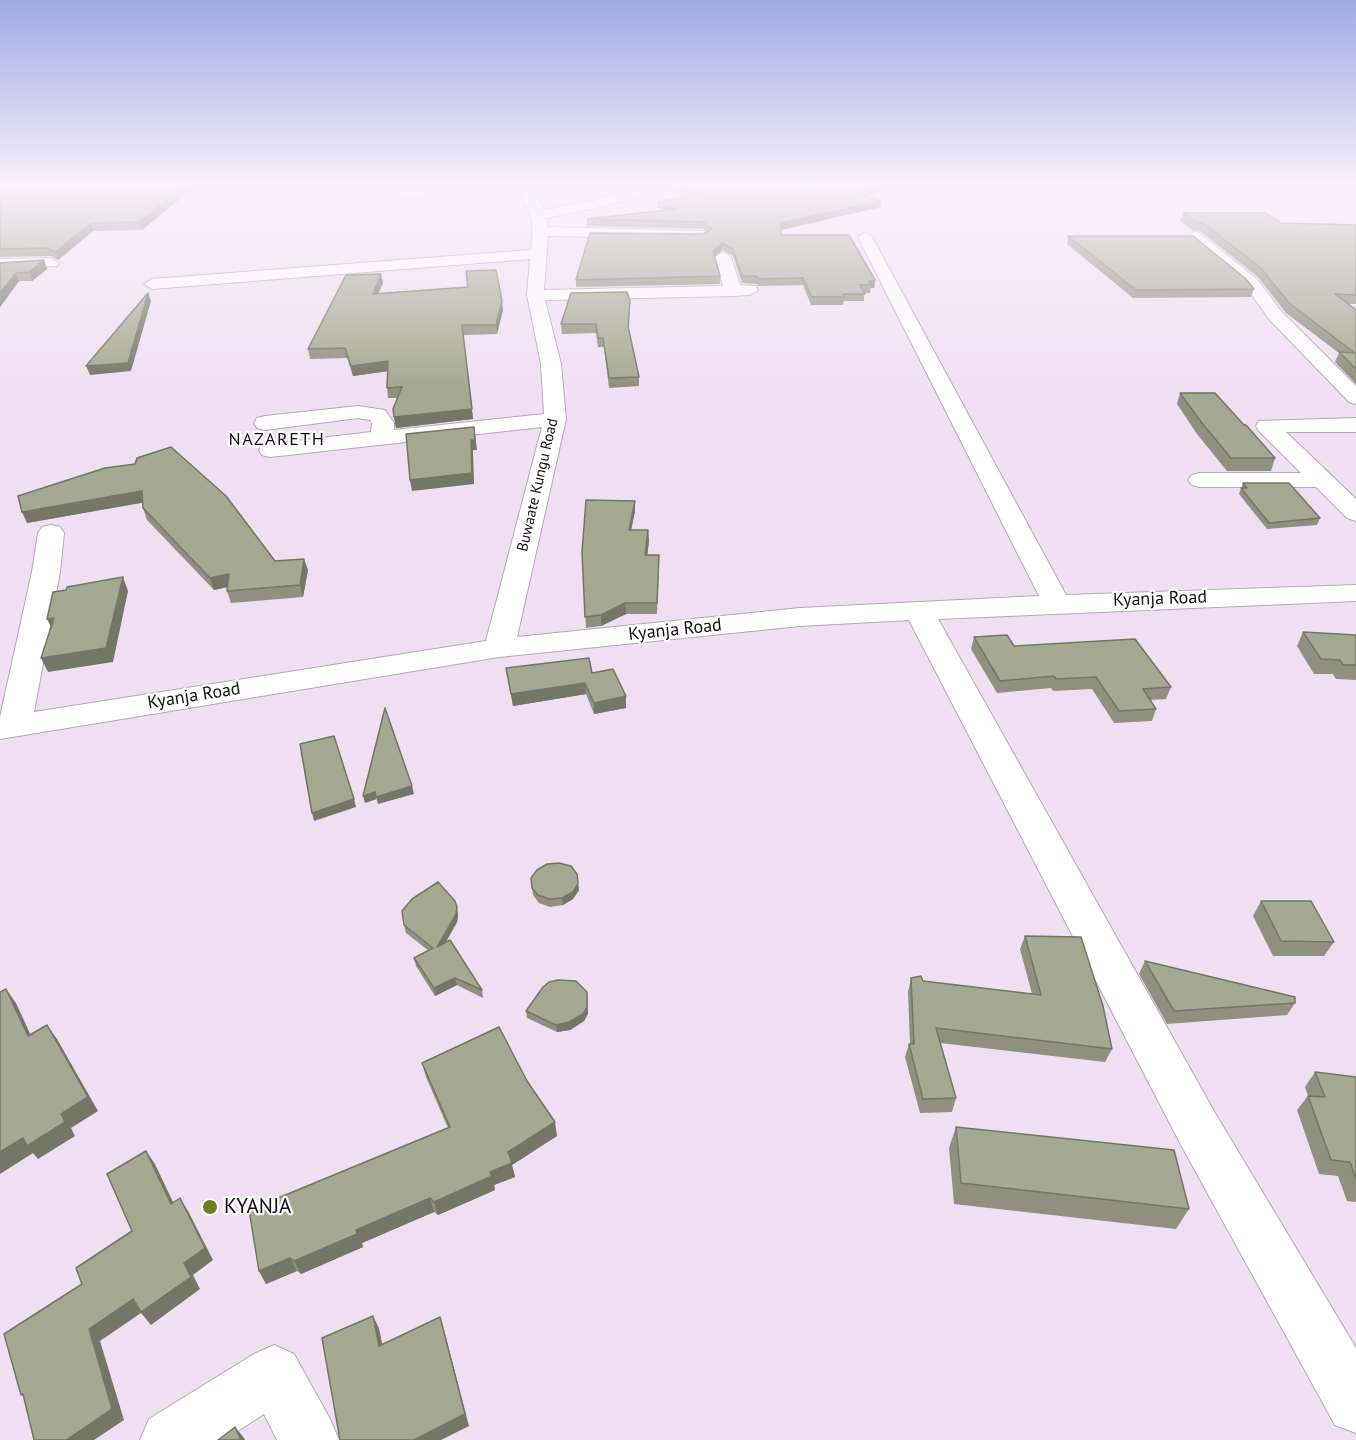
<!DOCTYPE html>
<html>
<head>
<meta charset="utf-8">
<style>
  body { margin:0 }
  canvas { display:block; background:#f0dff3 }
</style>
</head>
<body>
<canvas width="1356" height="1440"></canvas>
<script>
const ctx = document.querySelector('canvas').getContext('2d');
ctx.lineJoin = 'round';
function strokePath(path, color, width, dash) { ctx.strokeStyle = color; ctx.lineWidth = width; ctx.lineCap = dash ? 'butt' : 'round'; ctx.setLineDash(dash || []); ctx.stroke(path); }
function fill(path, color) { ctx.fillStyle = color; ctx.fill(path, 'evenodd'); }
function drawText(font, color, halo, rows, align = 'center') {
  ctx.font = font + ' "PT Sans",sans-serif'; ctx.lineWidth = 4.5; ctx.setLineDash([]); ctx.textBaseline = 'middle'; ctx.strokeStyle = halo; ctx.fillStyle = color; for (const [text, x, y, turn = 0] of rows) {
    ctx.save(); ctx.translate(x, y); ctx.rotate((+turn || 0) * Math.PI / 180); ctx.textAlign = isNaN(turn) ? turn : align; if (halo) ctx.strokeText(text, 0, 0); ctx.fillText(text, 0, 0); ctx.restore();
  }
}
const minor = new Path2D(`
  M128 184H140V196H130Z
  M313 184H382L411 189 453 184H495L489 188 411 197 362 189 301 193 295 189 296 186Z
  M514 184H527L542 204 543 210 598 199 653 184H675L674 187 599 207 546 218 548 227 703 231 710 235 703 239 548 236 544 290 723 286 715 257 723 252 731 257 740 285 756 286 758 290 750 295 733 296 545 300 561 364 566 419 517 637 800 608 1039 596 858 237 865 233 872 237 1066 595 1356 585V601L938 619 1215 1113 1356 1348V1433L1335 1425 1181 1145 909 620 800 626 499 657 0 739V717L32 572 38 533 42 527 51 525 60 527 64 533 60 572 34 712 486 641 542 427 270 457 262 455 259 450 262 445 371 432 372 423 370 420 358 418 265 430 257 428 254 423 257 418 265 416 358 406 385 410 394 423V430L544 414 541 364 527 295 530 259 152 289 144 284 152 279 531 250C535 220 531 209 514 184Z
  M789 184C802 184 819 183 830 192L823 196Z
  M1194 232 1199 233 1257 279 1281 311 1356 386V404L1349 402 1269 319 1245 285 1189 239 1187 236Z
  M51 258 59 263 57 266 0 269V259Z
  M1356 418V432H1286L1356 499V521L1347 518 1316 487H1200L1192 485 1188 480 1192 475 1200 473H1301L1259 431 1256 426 1259 421Z
  M274 1345 294 1354 330 1419 339 1440H277L264 1414 224 1440H140L149 1419 254 1354Z`);
const wall = new Path2D(`
  M23 184H127V190H139V184H195L193 192H188L142 230 93 231 58 260 51 256 0 257V186Z
  M819 184H903L866 196 881 207 781 230V235L875 280 874 288H871L870 293H864V301H844L843 305H811L803 285 759 286 756 284 742 283 733 256 722 250 715 256 720 276V284L576 287V280L703 234 707 232 703 229 587 226V219L664 211 658 208V202L689 197 669 191V185L823 192 828 189 827 187Z
  M1052 184H1090L1073 188Z
  M1183 213 1281 223 1356 225V304H1347L1356 310V384L1335 362 1339 353 1286 313 1258 277 1200 231 1192 230 1180 221Z
  M1068 236 1254 289 1251 297 1133 298 1067 244Z
  M44 260 47 269 32 281H19L0 307V263Z
  M381 274 383 283 378 294 503 310 497 334 463 335 473 419 396 428 393 409 398 398H388L387 388V371L353 376 347 358 310 359 308 349Z
  M630 301 629 329 639 377V386L609 388 604 347H598L596 333 562 334 561 324Z
  M1180 393 1275 458 1271 471H1227L1197 434 1177 404Z
  M105 468 275 561 308 570 303 597 231 603 227 591V587L214 590 147 520 143 508V502L27 523Z
  M1243 483 1320 518 1317 525 1267 529 1239 494Z
  M635 511 631 530H648L649 541 647 555 659 566 657 614H626L601 626 586 628 582 552Z
  M1303 632 1356 635V680L1336 679 1333 674H1314L1297 646Z
  M974 637 1171 687 1166 699 1150 700 1156 709 1152 721 1114 723 1092 689 1053 691 1051 688 997 693 971 649Z
  M506 668 592 673 626 696V708L594 714 586 694 513 706Z
  M577 874 579 890 573 899 563 905 550 907 539 903 533 895 532 888Z
  M1261 901 1334 942 1324 956H1273L1253 916Z
  M458 915 457 922 446 942 482 990 483 998 457 985 435 996 416 966 414 958 429 951 406 933 404 925Z
  M1025 936 1112 1049 1105 1062 940 1043 956 1098 952 1112 920 1113 905 1057 909 1044H910L908 992 911 978 923 981 1032 994 1020 949Z
  M1145 961 1295 1003 1287 1015 1167 1024 1139 974Z
  M587 992 588 1014 584 1021 570 1030 557 1032 527 1018 526 1011Z
  M422 1063 527 1081 557 1136 512 1165 515 1177 494 1185 495 1190 438 1215 434 1212 362 1243 363 1247 301 1274 297 1271 266 1284 259 1271 448 1128 426 1077Z
  M1315 1072 1356 1077V1202L1347 1201 1338 1176 1319 1174 1297 1110 1308 1096 1305 1087Z
  M956 1127 1189 1209 1176 1229 954 1204 949 1148Z`);
const shadedWall = new Path2D(`
  M191 184H195L193 192 191 185Z
  M885 184H903L856 200 857 194Z
  M1074 184H1090L1073 188Z
  M186 185 188 192 142 230 139 222Z
  M881 201V207L780 230V223Z
  M91 223 93 231 58 260 55 252Z
  M722 243V250L713 258V251Z
  M44 260 47 269 32 281 29 272Z
  M16 273 19 281 0 307V293Z
  M381 274 383 283 374 303 373 294Z
  M875 280 874 288H871V285L869 281Z
  M148 293 151 301 131 371 90 375 86 366Z
  M502 301 503 310 497 334 496 325Z
  M463 335 473 419 396 428 394 417Z
  M388 361 389 371 353 376 351 366Z
  M474 427 477 450H473L474 484 412 491 410 480Z
  M142 491 147 502 27 523 22 512Z
  M635 501V511L629 540V530Z
  M648 530 649 541 646 566 645 555Z
  M304 559 308 570 303 597 300 585Z
  M229 574 232 586 214 590 210 578Z
  M123 577 128 591 113 662 48 672 41 658Z
  M625 603 626 614 601 626V615Z
  M54 618V633L47 619Z
  M585 683 586 694 513 706 511 694Z
  M626 696V708L594 714V703Z
  M412 786 414 794 378 804 376 797Z
  M375 792 377 799 365 803 363 796Z
  M354 799 356 807 314 821 312 813Z
  M578 883 579 890 573 899 563 905 562 898Z
  M457 907 458 915 457 922 439 954 437 947Z
  M455 978 457 985 435 996 434 988Z
  M6 989 16 1003 38 1051 28 1036Z
  M587 992 588 1014 584 1021 570 1030 557 1032 556 1025Z
  M47 1025 57 1039 98 1111 71 1128 75 1136 38 1159 33 1153 0 1174V1152L61 1114Z
  M555 1122 557 1136 512 1165 515 1177 494 1185 495 1190 438 1215 434 1202 490 1172 508 1152Z
  M146 1151 155 1164 180 1217 171 1204Z
  M180 1198 188 1211 213 1260 193 1275 200 1289 151 1325 141 1313 100 1341 124 1420 94 1440H66L89 1329 184 1263Z
  M430 1198 434 1212 362 1243 363 1247 301 1274 294 1261 356 1230Z
  M290 1258 297 1271 266 1284 259 1271Z
  M373 1316 379 1328 385 1358 379 1346Z
  M440 1317 444 1330 469 1426 441 1440H414Z
  M235 1427 244 1438 245 1440H241Z`);
const building = new Path2D(`
  M23 184H125L126 190H139V184H191V185H186L139 222 91 223 55 252 48 248 0 249V186Z
  M674 184H804L823 192 833 187 830 184H885L857 194 881 201 780 223 781 235H849L875 280 869 281 871 285H860L865 294H843L844 297H812L803 278 759 279 756 276H742L733 249 722 243 713 251 720 276 576 280 590 233 703 234 712 229 703 222 587 219 676 209 658 202 703 194 669 185Z
  M1183 213H1266L1281 223 1356 225V295L1335 294 1356 310V369L1339 352 1355 353 1289 303 1261 268 1203 223 1195 222Z
  M1068 236H1193L1246 279 1254 289 1136 290Z
  M44 260 29 272 16 273 0 293V263Z
  M496 270 502 301 496 325H462L472 409 394 417 393 409 402 387 387 388 388 361 351 366 345 348 308 349 346 275 381 274 373 294 468 287 466 271Z
  M627 292 630 301 628 326 639 377 609 378 603 338H598L596 324H561L571 293Z
  M148 293 128 363 86 366Z
  M1180 393H1215L1244 425H1246L1275 458H1231L1201 422Z
  M474 427 475 440H471L472 473 410 480 406 434Z
  M171 447 226 496 275 561 304 559 300 585 227 591 229 574 210 578 143 508 142 491 22 512 18 496 105 468 135 464 137 458Z
  M1243 483H1289L1320 518 1269 523 1241 488H1247Z
  M586 500 635 501 629 530H648L645 555H659L657 603H625L601 615 585 617 582 552Z
  M123 577 106 648 41 658 54 618 47 619 53 592 66 590 67 587Z
  M1303 632 1356 635V665H1343L1340 660 1321 659Z
  M1007 635 1014 646 1135 639 1171 687 1143 689 1156 709 1119 711 1096 677 1056 679 1054 676 1000 681 974 637Z
  M589 658 592 673 613 669 626 696 594 703 585 683 511 694 506 668Z
  M385 708 412 786 376 797 375 792 363 796Z
  M334 736 354 799 312 813 300 744Z
  M559 863 571 866 577 874 578 883 573 892 562 898 549 899 538 895 532 888 531 878 537 870 547 864Z
  M438 882 455 901 457 907 456 914 437 947 450 940 482 990 455 978 434 988 414 958 433 948 404 925 402 911 412 899Z
  M1261 901H1311L1334 942 1281 941Z
  M1025 936 1081 937 1103 1006 1112 1049 936 1028 956 1098 923 1099 909 1044H914L911 978 921 976 923 981 1041 995Z
  M1145 961 1295 997V1003L1174 1011Z
  M558 980 576 981 587 992V1007L583 1014 569 1022 556 1025 526 1011 543 987 549 982Z
  M6 989 28 1036 47 1025 88 1097 61 1114 65 1122 27 1146 23 1138 0 1152V992Z
  M499 1027 527 1081 555 1122 508 1152 512 1163 490 1172 492 1176 434 1202 430 1198 356 1230 357 1234 294 1261 290 1258 259 1271 249 1210 450 1127 422 1063Z
  M1315 1072 1356 1077V1179L1350 1162 1331 1160 1308 1096 1325 1097Z
  M956 1127 1174 1150 1189 1209 961 1183Z
  M146 1151 171 1204 180 1198 205 1248 184 1263 191 1277 141 1312 133 1299 89 1329 112 1409 66 1440H34L23 1394 21 1395 4 1334 82 1284 76 1268 132 1231 107 1174Z
  M373 1316 379 1346 440 1317 465 1414 414 1440H340L322 1338Z
  M235 1427 241 1440H218Z`);
const markers = [
  [210,1207,8,"#737a24"]
];
const farStreetnames = [
  ["Buwaate Kungu Road",538,485,-77]
];
const farQuarternames = [
  ["NAZARETH",277,440]
];
const streetNames = [
  ["Kyanja Road",1160,599,-2],
  ["Kyanja Road",675,630,-6],
  ["Kyanja Road",194,696,-9]
];
const nearPoinames = [
  ["KYANJA",224,1207]
];
strokePath(minor, '#b6a6b9', 2);
fill(minor, '#fff');
fill(wall, '#8f917e');
fill(shadedWall, '#747666');
fill(building, '#a6a992');
strokePath(building, '#747666', 1.5);
const sky = ctx.createLinearGradient(0, 0, 0, 386);
sky.addColorStop(0, '#a0a9e4');
sky.addColorStop(0.48, '#f8f1fa');
sky.addColorStop(1, '#f8f1fa00');
ctx.fillStyle = sky;
ctx.fillRect(0, 0, 1356, 386);
for (const [x, y, r, color] of markers) { const dot = new Path2D(); dot.arc(x, y, r, 0, 2 * Math.PI); ctx.fillStyle = color; ctx.fill(dot); strokePath(dot, '#fff', 2); }
drawText('15px', '#130d14', '#fff', farStreetnames);
ctx.letterSpacing = '1.5px';
drawText('18px', '#130d14', '#fff', farQuarternames);
ctx.letterSpacing = '0px';
drawText('18px', '#130d14', '#fff', streetNames);
drawText('21px', '#130d14', '#fff', nearPoinames, 'left');
</script>
</body>
</html>
